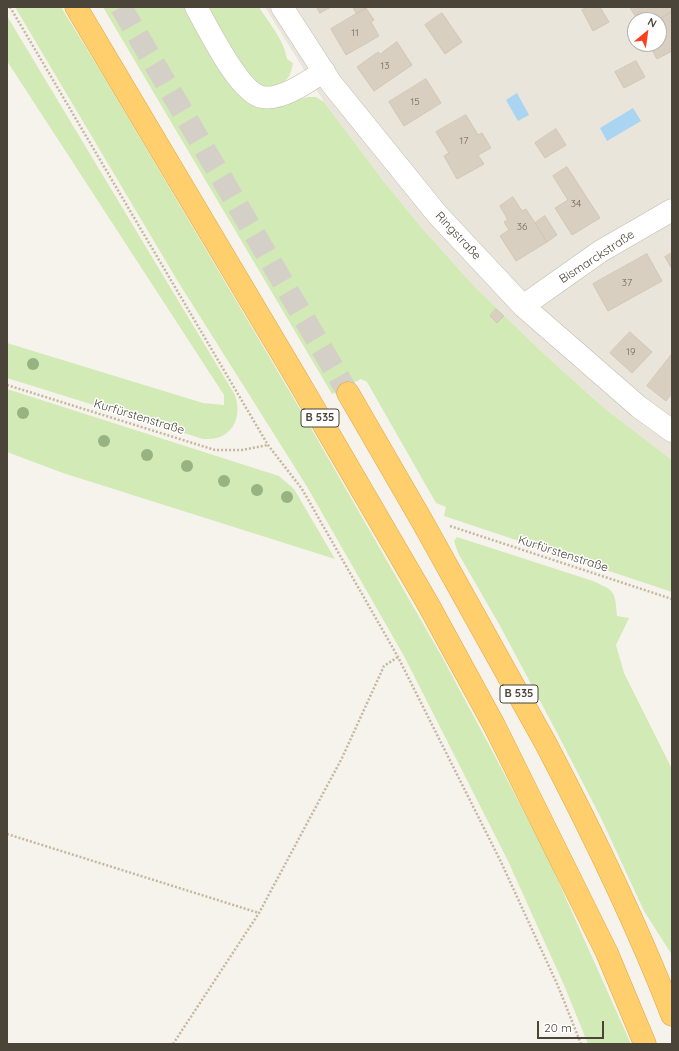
<!DOCTYPE html>
<html>
<head>
<meta charset="utf-8">
<style>
  body { margin:0 }
  #map { position:relative; width:679px; height:1051px; overflow:hidden; background:#f6f3ec; font-family:Quicksand,sans-serif }
  canvas { display:block }
  .frame { position:absolute; inset:0; border:8px solid #4b4439; pointer-events:none }
  .north { position:absolute; left:627px; top:12px; width:40px; height:40px; box-sizing:border-box; background:#fff; border:1px solid #b7b4b0; border-radius:50%; rotate:29deg; font-size:11px; font-weight:700; line-height:16px; text-align:center; color:#4b4439 }
  .north::after { content:''; display:block; margin:auto; width:14px; height:18px; background:#fc3f1d; clip-path:polygon(50% 0,100% 100%,50% 72%,0 100%) }
  .scale { position:absolute; left:537px; top:1021px; width:67px; height:18px; box-sizing:border-box; border:2px solid #4b4439; border-top:0; padding-left:5px; font-size:12px; line-height:14px; white-space:nowrap; color:#4b4439; -webkit-text-stroke:3px #fff; paint-order:stroke }
</style>
</head>
<body>
<div id="map">
<canvas width="679" height="1051"></canvas>
<div class="frame"></div>
<div class="north">N</div>
<div class="scale">20 m</div>
</div>
<script>
const ctx = document.querySelector('canvas').getContext('2d');
ctx.lineJoin = 'round';
function fill(path, color) { ctx.fillStyle = color; ctx.fill(path, 'evenodd'); }
function strokePath(path, color, width, dash) { ctx.strokeStyle = color; ctx.lineWidth = width; ctx.lineCap = dash ? 'butt' : 'round'; ctx.setLineDash(dash || []); ctx.stroke(path); }
function drawText(font, color, halo, rows, align = 'center') {
  ctx.font = font + ' Quicksand,sans-serif'; ctx.lineWidth = 3; ctx.setLineDash([]); ctx.textBaseline = 'middle'; ctx.strokeStyle = halo; ctx.fillStyle = color; for (const [text, x, y, turn = 0] of rows) {
    ctx.save(); ctx.translate(x, y); ctx.rotate((+turn || 0) * Math.PI / 180); ctx.textAlign = isNaN(turn) ? turn : align; if (halo) ctx.strokeText(text, 0, 0); ctx.fillText(text, 0, 0); ctx.restore();
  }
}
const residential = new Path2D(`
  M265 7H672V460L604 408 543 353 473 285 421 227 385 183 324 102ZM635 20H659V44H635Z`);
const green = new Path2D(`
  M15 7H61L104 77 300 409 441 655 497 760 546 854 631 1044H588L564 985 508 861 404 656 306 485 177 280Z
  M103 7H186L224 73 292 101 308 97H316L324 102 385 183 421 227 473 285 543 353 604 408 672 460V592L444 516 446 507 436 503 367 382 361 379 332 394Z
  M208 7H259C269 23 284 40 287 59L293 63C291 73 289 81 279 84 272 87 264 88 258 84 240 72 219 27 208 7Z
  M7 16 235 395C240 410 238 428 222 436 217 439 209 439 203 439L7 378V343L203 403 224 405V395L7 61Z
  M7 389 279 476 294 489 335 559 63 473 7 452Z
  M457 537 593 581C616 591 615 592 617 616L629 618 616 645 624 673 672 769V955L644 911 600 816 554 727 499 624 458 553 454 541Z`);
const water = new Path2D(`
  M517 93 529 115 518 121 506 100Z
  M633 108 641 121 607 141 600 128Z`);
const building = new Path2D(`
  M317 7H331L320 13Z
  M353 7H368L357 14Z
  M588 7H600L609 22 593 31 582 10Z
  M630 7H672V12L658 20H638Z
  M366 8 374 20 371 22 379 36 346 55 331 29Z
  M672 12V51L657 59 649 44H659L658 20Z
  M442 13 462 42 445 54 425 25Z
  M397 42 412 65 374 91 357 67 378 52 380 54Z
  M636 61 645 77 624 88 615 72Z
  M426 79 441 103 404 126 389 102Z
  M466 115 478 135 482 133 491 148 478 155 484 164 457 179 444 156 449 153 436 132Z
  M556 129 566 145 545 158 535 143Z
  M567 167 600 218 572 235 555 208 568 200 553 176Z
  M513 197 522 211 526 209 547 242 516 261 500 236 509 230 504 222 508 220 500 206Z
  M545 216 557 235 547 242 535 223Z
  M672 253V269L665 257Z
  M647 254 662 281 608 311 593 284Z
  M496 309 504 316 497 323 490 316Z
  M630 332 652 352 632 373 610 353Z
  M672 354V393L666 401 647 386Z`);
const highwayTunnel = new Path2D(`
  M121 7 348 393`);
const path = new Path2D(`
  M10 7 268 445 302 489 398 657 501 862 558 986 581 1044
  M7 385 215 450H242L268 445
  M450 526 672 599
  M7 834 259 913
  M173 1044 259 913 342 758 384 666 398 657`);
const street = new Path2D(`
  M196 7C208 28 239 93 262 97 281 101 309 81 324 71
  M282 7 331 83 437 214 523 306 639 407 672 431
  M523 306 601 251 672 210`);
const highway = new Path2D(`
  M76 7 297 379 428 604 494 725 607 953 645 1044
  M348 393 422 521 546 744C592 832 636 922 672 1015`);
const trees = [
  [33,364],
  [23,413],
  [104,441],
  [147,455],
  [187,466],
  [224,481],
  [257,490],
  [287,497]
];
const numberNames = [
  ["11",355,33],
  ["13",385,66],
  ["15",415,102],
  ["17",464,141],
  ["34",576,204],
  ["36",522,227],
  ["37",627,283],
  ["19",631,352]
];
const shields = [
  [320,418,38],
  [519,694,38]
];
const shieldNames = [
  ["B 535",320,418],
  ["B 535",519,694]
];
const streetNames = [
  ["Ringstraße",458,236,47],
  ["Bismarckstraße",597,257,-33],
  ["Kurfürstenstraße",139,417,17],
  ["Kurfürstenstraße",563,554,18]
];
fill(residential, '#eae5da');
fill(green, '#d2eab5');
fill(water, '#a9d4f2');
fill(building, '#d8cfc1');
strokePath(building, '#d3c7b4', 1);
strokePath(highwayTunnel, '#d4d0c8', 22, [22, 11]);
strokePath(street, '#c2bbae', 23);
strokePath(highway, '#e0a43c', 23);
strokePath(path, '#c4b79f', 2.5, [2, 2]);
strokePath(street, '#fff', 22);
strokePath(highway, '#ffcf6e', 22);
ctx.fillStyle = '#97b381';
for (const [x, y] of trees) { ctx.beginPath(); ctx.arc(x, y, 6, 0, 2 * Math.PI); ctx.fill(); }
drawText('10px', '#6e675b', null, numberNames);
for (const [x, y, w] of shields) { const box = new Path2D(); box.roundRect(x - w / 2, y - 9, w, 18, 3); ctx.fillStyle = '#fff'; ctx.fill(box); strokePath(box, '#4b4439', 1); }
drawText('bold 11px', '#4b4439', null, shieldNames);
drawText('12px', '#4b4439', '#fff', streetNames);
</script>
</body>
</html>
